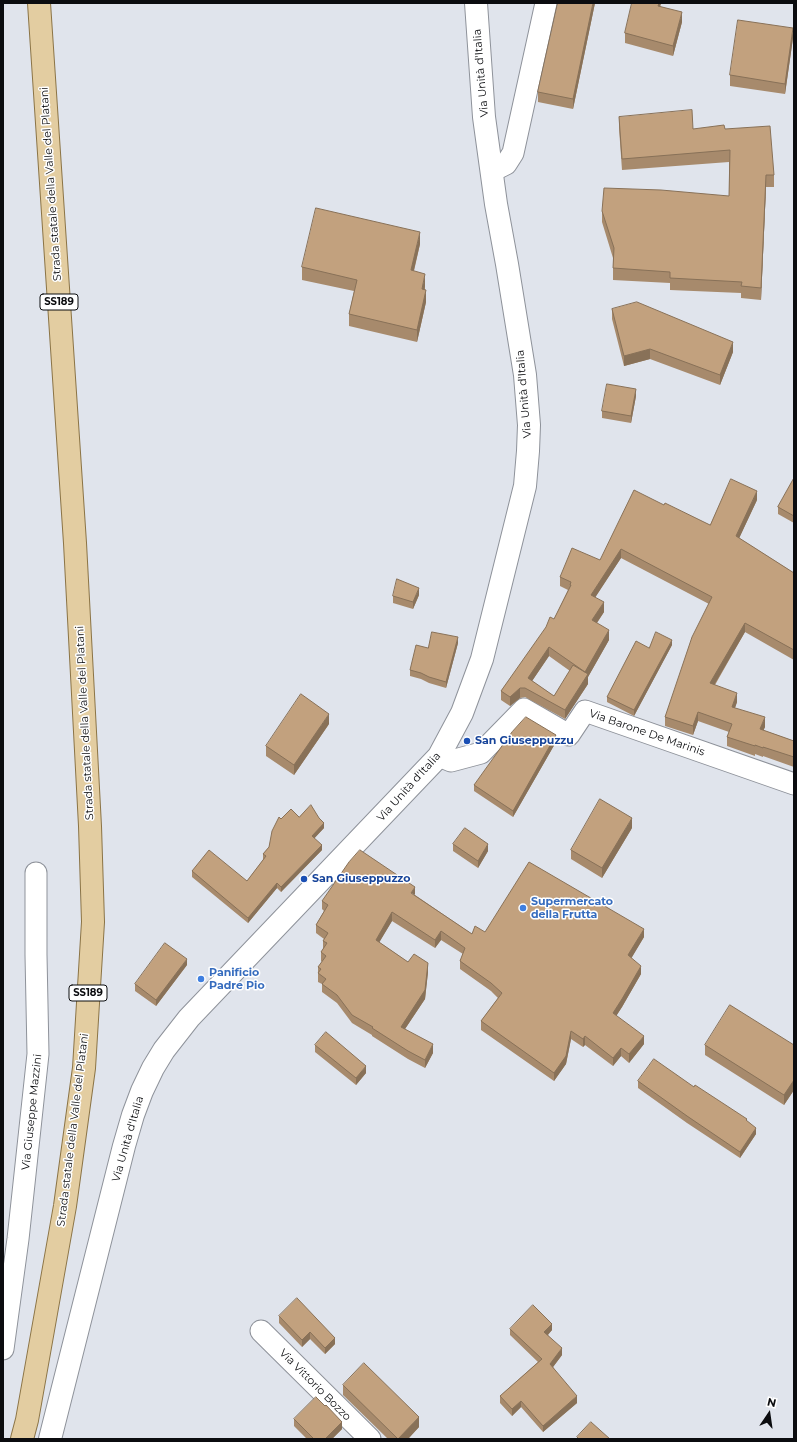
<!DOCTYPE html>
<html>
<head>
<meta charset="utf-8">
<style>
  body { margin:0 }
  #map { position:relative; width:797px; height:1442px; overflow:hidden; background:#e0e4ec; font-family:Montserrat,sans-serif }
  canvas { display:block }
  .frame { position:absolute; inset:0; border:4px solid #0b0c0f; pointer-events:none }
  .north { position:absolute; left:749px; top:1394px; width:40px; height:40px; -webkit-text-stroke:3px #fff; paint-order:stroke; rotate:13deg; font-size:11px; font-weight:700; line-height:16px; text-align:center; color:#0b0c0f }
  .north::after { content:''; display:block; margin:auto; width:14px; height:18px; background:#0b0c0f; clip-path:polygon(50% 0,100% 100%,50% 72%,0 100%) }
</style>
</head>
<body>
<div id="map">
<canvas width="797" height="1442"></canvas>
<div class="frame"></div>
<div class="north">N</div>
</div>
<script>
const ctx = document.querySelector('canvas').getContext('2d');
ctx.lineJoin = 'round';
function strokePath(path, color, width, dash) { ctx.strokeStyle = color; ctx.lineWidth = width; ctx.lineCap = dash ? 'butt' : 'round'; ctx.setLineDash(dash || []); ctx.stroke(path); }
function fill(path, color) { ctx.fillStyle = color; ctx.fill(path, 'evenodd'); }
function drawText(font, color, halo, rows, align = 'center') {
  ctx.font = font + ' Montserrat,sans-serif'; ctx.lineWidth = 3; ctx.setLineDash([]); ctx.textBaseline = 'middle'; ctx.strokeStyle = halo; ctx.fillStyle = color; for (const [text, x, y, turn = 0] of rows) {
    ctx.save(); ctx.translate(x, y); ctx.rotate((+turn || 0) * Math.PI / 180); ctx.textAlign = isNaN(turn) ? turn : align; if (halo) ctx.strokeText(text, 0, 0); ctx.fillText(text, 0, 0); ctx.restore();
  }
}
const minor = new Path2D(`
  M492 171 506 164 513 153 546 3
  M439 756 451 761 481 753 524 709 569 735 585 711 794 784
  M261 1331 370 1439
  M3 1349 18 1239 38 1054 36 955V873`);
const tertiary = new Path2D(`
  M50 1439 124 1146 133 1115 142 1091 153 1068 164 1050 189 1018 439 756 462 713 482 659 525 486 528 451 529 425 525 375 507 264 496 204 484 117 476 3`);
const primary = new Path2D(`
  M22 1439 27 1420 65 1206 84 1068 93 922 90 826 75 543 39 3`);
const wall = new Path2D(`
  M595 3 573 109 538 102V92Z
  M630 3H661L660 6 682 22 673 56 625 43V33L632 4Z
  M793 38 785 94 730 86V75Z
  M619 117 693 129H725L774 175V187H766L761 300 741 298V293L670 290V283L613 280V258L602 222V211L729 196V162L622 170 619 128Z
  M420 244 414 271 425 286V290L426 302 417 342 349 326V314L354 291 302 280V267Z
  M612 309 733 352 720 385 650 359 624 366 612 319Z
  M636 396 631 423 602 418V411Z
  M794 478V523L778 514V507Z
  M757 500 739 538 794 573V660L745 632 715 685 737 702 735 708 765 727 763 730 794 741V767L763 756V757L755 754V756L727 746V737L729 732 698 721 693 735 665 726V717L709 604 621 558 595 597 604 612 597 623 609 640 588 677V684L565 719 525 697 520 698 510 706 501 700V691L554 619 568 590 560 586V577L600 560 664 505 710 525ZM549 656 570 671 554 696 532 681Z
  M419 595 413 609 393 603V596Z
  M458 643 446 688 429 683 421 679 410 676V670L428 648Z
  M672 645 634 716 607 702V697L649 648Z
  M329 724 294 775 266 756V746Z
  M556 742 513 817 474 791V785Z
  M299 817 324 828 314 838 322 850 281 892 277 888 248 923 192 877V871L247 881 263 860V854L269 847 281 819Z
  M632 828 602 878 571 859V850Z
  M453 844 488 851 478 868 453 851Z
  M415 895 472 934 485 932 644 937 631 958 641 974 622 1007 616 1016 644 1044 629 1063 621 1056 613 1066 585 1045 583 1047 571 1039 566 1064 554 1081 481 1030V1021L498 998 491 991 460 969V961L463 954 441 940 435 948 392 921 379 942 408 962 428 972 425 999 405 1029 433 1053 425 1068 408 1059 372 1036V1035L352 1023 337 1003 322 992V984L318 982V967L322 962 321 961V952L323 949V941L324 939 316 933V925L324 911 322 909V901Z
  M187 965 156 1006 135 991V984Z
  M315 1045 366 1073 356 1085 315 1052Z
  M705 1045H794V1090L784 1105 705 1055Z
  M638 1081 694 1087 747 1121 756 1134 740 1158 687 1123 638 1088Z
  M279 1316 335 1344 325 1354 310 1339 302 1347 279 1323Z
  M510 1329 552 1330 548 1335 562 1355 553 1367 577 1403 543 1432 521 1407 512 1416 500 1403V1396L538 1362 510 1335Z
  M343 1385 419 1427 408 1439H388L343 1395Z
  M294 1419 342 1429 332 1439H307L294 1426Z`);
const shadedWall = new Path2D(`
  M593 3H595L573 109V99Z
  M659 3H661L658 16V6Z
  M682 12V22L673 56V46Z
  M793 28V38L785 94V84Z
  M766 175V187L761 300V288Z
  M420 232V244L411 282V270Z
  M425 274V286L422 301V289Z
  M426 290V302L417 342V330Z
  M733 342V352L720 385V375Z
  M650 349V359L624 366V356Z
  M636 389V396L631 423V416Z
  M757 491V500L736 545V536Z
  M621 549V558L591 604V595Z
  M419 588V595L413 609V602Z
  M604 602V612L592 630V620Z
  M745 623V632L710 692V683Z
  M609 630V640L588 677V684L565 719V710L585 679V672Z
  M458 637V643L446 688V682Z
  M672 640V645L634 716V710Z
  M549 647V656L528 687V678Z
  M520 688V698L510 706V697Z
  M737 693V702L732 716V707Z
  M698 712V721L693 735V726Z
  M329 714V724L294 775V765Z
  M765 717V727L760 739V729Z
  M556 735V742L513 817V811Z
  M632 818V828L602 878V868Z
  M324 823V828L312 841V836Z
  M488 844V851L478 868V861Z
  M322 845V850L281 892V887Z
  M277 883V888L248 923V918Z
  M415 887V895L411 893Z
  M392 912V921L376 948V940Z
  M644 929V937L628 964V955Z
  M441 931V940L435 948V940Z
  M187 959V965L156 1006V1000Z
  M428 963V972L425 999 401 1035V1027Z
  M641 966V974L622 1007 613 1021V1013Z
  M571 1031V1039L566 1064 554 1081V1073Z
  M585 1036V1045L583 1047V1039Z
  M644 1036V1044L629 1063V1054Z
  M433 1044V1053L425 1068V1060Z
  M621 1048V1056L613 1066V1058Z
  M366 1066V1073L356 1085V1078Z
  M794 1080V1090L784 1105V1095Z
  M756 1128V1134L740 1158V1152Z
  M552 1324V1330L544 1339V1332Z
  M310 1332V1339L302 1347V1340Z
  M335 1338V1344L325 1354V1348Z
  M562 1348V1355L550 1371V1364Z
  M577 1396V1403L543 1432V1426Z
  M521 1401V1407L512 1416V1409Z
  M419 1417V1427L408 1439H398Z
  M342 1422V1429L332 1439H325Z`);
const building = new Path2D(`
  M558 3H593L573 99 538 92Z
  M632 3H659L658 6 682 12 673 46 625 33Z
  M738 20 793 28 785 84 730 75Z
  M692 110 693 129 724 125 725 129 770 126 774 175H766L761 288 741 286 742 282 670 278V272L613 268 614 248 602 211 604 188 661 190 729 196 730 150 622 159 619 117Z
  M316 208 420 232 411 270 425 274 422 289 426 290 417 330 349 314 357 280 302 267Z
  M637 302 733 342 720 375 650 349 624 356 612 309Z
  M607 384 636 389 631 416 602 411Z
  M794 478V516L778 507Z
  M731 479 757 491 736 536 794 573V650L745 623 710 683 737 693 732 707 765 717 760 729 794 741V757L763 747V748L755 745V746L727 737 732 724 698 712 693 726 665 717 692 637 712 597 621 549 591 595 604 602 592 620 609 630 585 672 549 647 528 678 554 696 573 665 588 674 565 710 525 688H520L510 697 501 691 546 627 550 617 554 619 571 585H570L571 582 560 577 572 548 600 560 634 490 664 505 665 503 710 525Z
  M397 579 419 588 413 602 393 596Z
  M432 632 458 637 446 682 429 677 421 673 410 670 416 645 428 648Z
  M656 632 672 640 634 710 607 697 636 641 649 648Z
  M301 694 329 714 294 765 266 746Z
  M526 717 556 735 513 811 474 785 512 732Z
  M600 799 632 818 602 868 571 850Z
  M311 805 319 818 324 823 312 836 322 845 281 887 277 883 248 918 192 871 209 850 247 881 266 856 263 854 269 847 272 831 279 817 281 819 291 809 299 817Z
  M465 828 488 844 478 861 453 844Z
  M360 850 415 887 411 893 472 934 475 926 485 932 529 862 644 929 628 955 641 966 622 999 613 1013 644 1036 629 1054 621 1048 613 1058 585 1036 583 1039 571 1031 566 1056 554 1073 481 1021 502 993 491 983 460 961 465 948 441 931 435 940 392 912 376 940 408 962 414 954 428 963 425 990 401 1027 433 1044 425 1060 408 1051 372 1028 373 1027 352 1015 337 995 322 984 326 979 318 973 321 969 318 967 326 956 321 952 327 943 323 941 328 933 316 925 328 905 322 901 349 862Z
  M165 943 187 959 156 1000 135 984Z
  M730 1005 794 1045V1080L784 1095 705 1045Z
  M326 1032 366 1066 356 1078 315 1045Z
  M654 1059 694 1087 695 1085 747 1119 746 1120 756 1128 740 1152 687 1116 638 1081Z
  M297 1298 335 1338 325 1348 310 1332 302 1340 279 1316Z
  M533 1305 552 1324 544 1332 562 1348 550 1364 577 1396 543 1426 521 1401 512 1409 500 1396 542 1359 510 1329Z
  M364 1363 419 1417 398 1439 343 1385Z
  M316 1397 325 1406 326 1405 342 1422 325 1439H314L294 1419Z
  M591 1422 610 1439H579L577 1437Z`);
const markers = [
  [467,741,4,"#1a4fb4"],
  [304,879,4,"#1a4fb4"],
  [523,908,4,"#3f7fe0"],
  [201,979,4,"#3f7fe0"]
];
const shields = [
  [59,302,38],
  [88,993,38]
];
const shieldNames = [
  ["SS189",59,302],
  ["SS189",88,993]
];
const streetNames = [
  ["Via Unità d'Italia",481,73,-95],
  ["Strada statale della Valle del Platani",51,184,-94],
  ["Via Unità d'Italia",524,394,-95],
  ["Strada statale della Valle del Platani",85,723,-93],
  ["Via Barone De Marinis",647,733,19],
  ["Via Unità d'Italia",409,787,-48],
  ["Via Giuseppe Mazzini",32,1112,-84],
  ["Strada statale della Valle del Platani",73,1130,-83],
  ["Via Unità d'Italia",128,1139,-74],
  ["Via Vittorio Bozzo",315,1385,45]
];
const transitNames = [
  ["San Giuseppuzzu",475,741],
  ["San Giuseppuzzo",312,879]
];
const shopNames = [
  ["Supermercato",531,902],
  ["della Frutta",531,915],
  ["Panificio",209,973],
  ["Padre Pio",209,986]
];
strokePath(minor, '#8e929a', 23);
strokePath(tertiary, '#8e929a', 24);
strokePath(primary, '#8b7446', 24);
strokePath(minor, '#fff', 21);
strokePath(tertiary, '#fff', 22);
strokePath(primary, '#e3cda1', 22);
fill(wall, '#a78a6c');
fill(shadedWall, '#887158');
fill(building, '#c2a17e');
strokePath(building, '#887158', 1);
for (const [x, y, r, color] of markers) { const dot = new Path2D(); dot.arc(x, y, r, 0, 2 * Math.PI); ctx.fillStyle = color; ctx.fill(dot); strokePath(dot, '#fff', 1.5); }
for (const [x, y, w] of shields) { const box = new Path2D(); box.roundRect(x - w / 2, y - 8, w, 16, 3); ctx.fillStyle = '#fff'; ctx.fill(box); strokePath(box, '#0b0c0f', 1); }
drawText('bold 10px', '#0b0c0f', null, shieldNames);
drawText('11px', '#0b0c0f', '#fff', streetNames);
drawText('bold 11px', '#164399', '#fff', transitNames, 'left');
drawText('bold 11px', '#366cbe', '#fff', shopNames, 'left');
</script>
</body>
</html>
